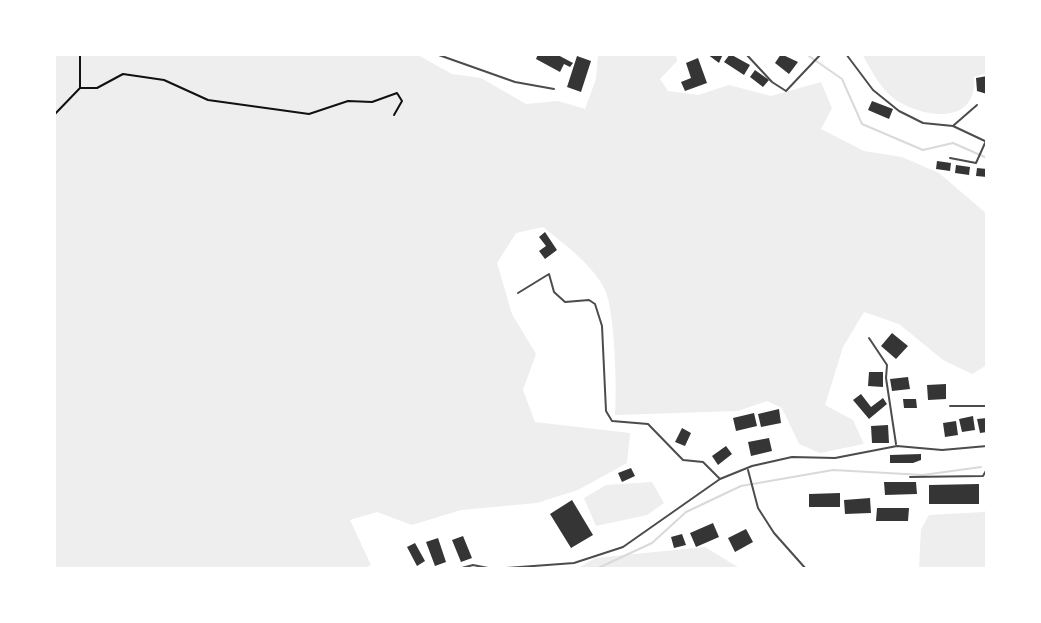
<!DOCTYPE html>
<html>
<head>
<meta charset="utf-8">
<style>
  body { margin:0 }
  #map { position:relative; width:1041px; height:623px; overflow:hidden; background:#fff; font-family:"Exo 2",sans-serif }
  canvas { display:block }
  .frame { position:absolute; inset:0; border:56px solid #fff; pointer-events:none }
</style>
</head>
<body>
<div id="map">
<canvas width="1041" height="623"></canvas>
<div class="frame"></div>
</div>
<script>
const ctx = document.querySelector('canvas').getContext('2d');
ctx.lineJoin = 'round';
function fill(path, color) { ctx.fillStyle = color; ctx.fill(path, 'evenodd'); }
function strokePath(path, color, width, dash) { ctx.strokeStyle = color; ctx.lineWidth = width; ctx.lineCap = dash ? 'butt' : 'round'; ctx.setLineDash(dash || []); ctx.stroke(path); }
const green = new Path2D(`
  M54 54H416L452 74 481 78 526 104 558 101 585 109 596 79 598 56 595 54H676L677 61 660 79 668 91 698 95 729 85 771 96 821 82 832 108 821 129 864 151 902 157 939 173 987 214V365L972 374 943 360 899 324 864 312 843 347 825 405 853 420 864 444 820 453 799 444 782 408 767 401 738 411 615 415C617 389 615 312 605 290 593 265 564 244 543 227L516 233 497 263 512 314 536 354 523 390 535 422 630 433 627 463 578 490 537 503 461 510 412 525 377 512 350 520 371 565 363 569H54Z
  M862 54H987V73L974 77C978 125 925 119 896 100 880 89 872 71 862 54Z
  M652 482 664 503 647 515 596 526 584 498 606 485Z
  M987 508V569H919L921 529 929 515 984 512Z
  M705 547 741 569H577L595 558Z`);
const stream = new Path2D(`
  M806 54 842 79 862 124 923 150 953 143 987 158
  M596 569 652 543 686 512 741 486 833 470 923 475 981 467`);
const building = new Path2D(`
  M538 54H556L573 63 570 67 564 64 560 72 536 59Z
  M707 54H723L719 63Z
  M730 54 750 65 744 75 724 62Z
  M781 54 798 62 789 74 775 63Z
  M577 56 591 61 581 92 567 87Z
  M698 58 707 83 685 91 681 82 691 78 686 63Z
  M755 70 769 80 763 87 750 77Z
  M987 76V94L977 91 976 78Z
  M872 101 893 109 889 119 868 110Z
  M937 161 951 163 950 171 936 169Z
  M956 165 970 167 969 175 955 173Z
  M977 168 987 169V177L976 176Z
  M545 232 557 250 545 259 539 251 546 246 539 237Z
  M892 333 908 346 896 359 881 346Z
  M869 372H883V387L868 386Z
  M908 377 910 389 892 391 890 379Z
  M946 384V399L928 400 927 385Z
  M861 394 871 407 883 398 887 404 869 419 853 400Z
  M903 399H916L917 408H904Z
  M779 409 781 423 761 427 758 414Z
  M754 413 757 426 736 431 733 418Z
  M973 416 975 430 962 432 959 419Z
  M987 418V432L980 433 977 419Z
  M956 421 958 435 945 437 943 423Z
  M888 425 889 443H872L871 426Z
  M682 428 691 433 685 446 675 442Z
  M769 438 772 451 751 456 748 442Z
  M726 446 732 454 718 465 712 456Z
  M921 454V460L913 463H890V455Z
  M631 468 635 476 622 482 618 473Z
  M884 482H916L917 494 885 495Z
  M979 484V504H929V485Z
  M840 493V507H809V494Z
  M870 498 871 513 845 514 844 500Z
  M572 500 593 535 571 548 550 514Z
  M877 508H909L908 521H876Z
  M713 523 719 537 696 547 690 533Z
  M746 529 753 542 735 552 728 538Z
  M682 534 686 545 674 548 671 537Z
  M463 536 472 558 461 562 452 540Z
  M438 538 446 562 435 566 426 542Z
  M415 543 425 561 417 566 407 547Z`);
const path = new Path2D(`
  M80 88H97L123 74 164 80 208 100 309 114 348 101 372 102 397 93 402 101 394 115
  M54 115 80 88V54`);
const service = new Path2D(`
  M436 54 515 82 554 89
  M746 54 772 82 786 91 821 54
  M846 54 873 90 899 111 923 123 953 126 987 142
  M954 125 977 105
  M950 158 976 163 985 143
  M518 293 549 274 554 292 565 302 589 300 595 304 602 326 606 411 612 421 648 424 683 460 703 462 720 479
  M869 338 887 365 886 378 896 444
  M950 406H987
  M748 470 758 508 774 533 806 569
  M910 477 983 476 987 469
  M458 569 473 565 493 569 574 563 623 547 720 479 752 466 792 457 835 458 897 446 942 450 987 446`);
fill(green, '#eee');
strokePath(stream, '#d9d9d9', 2);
fill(building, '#353535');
strokePath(path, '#111', 2);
strokePath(service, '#4c4c4c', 2);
</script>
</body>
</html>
